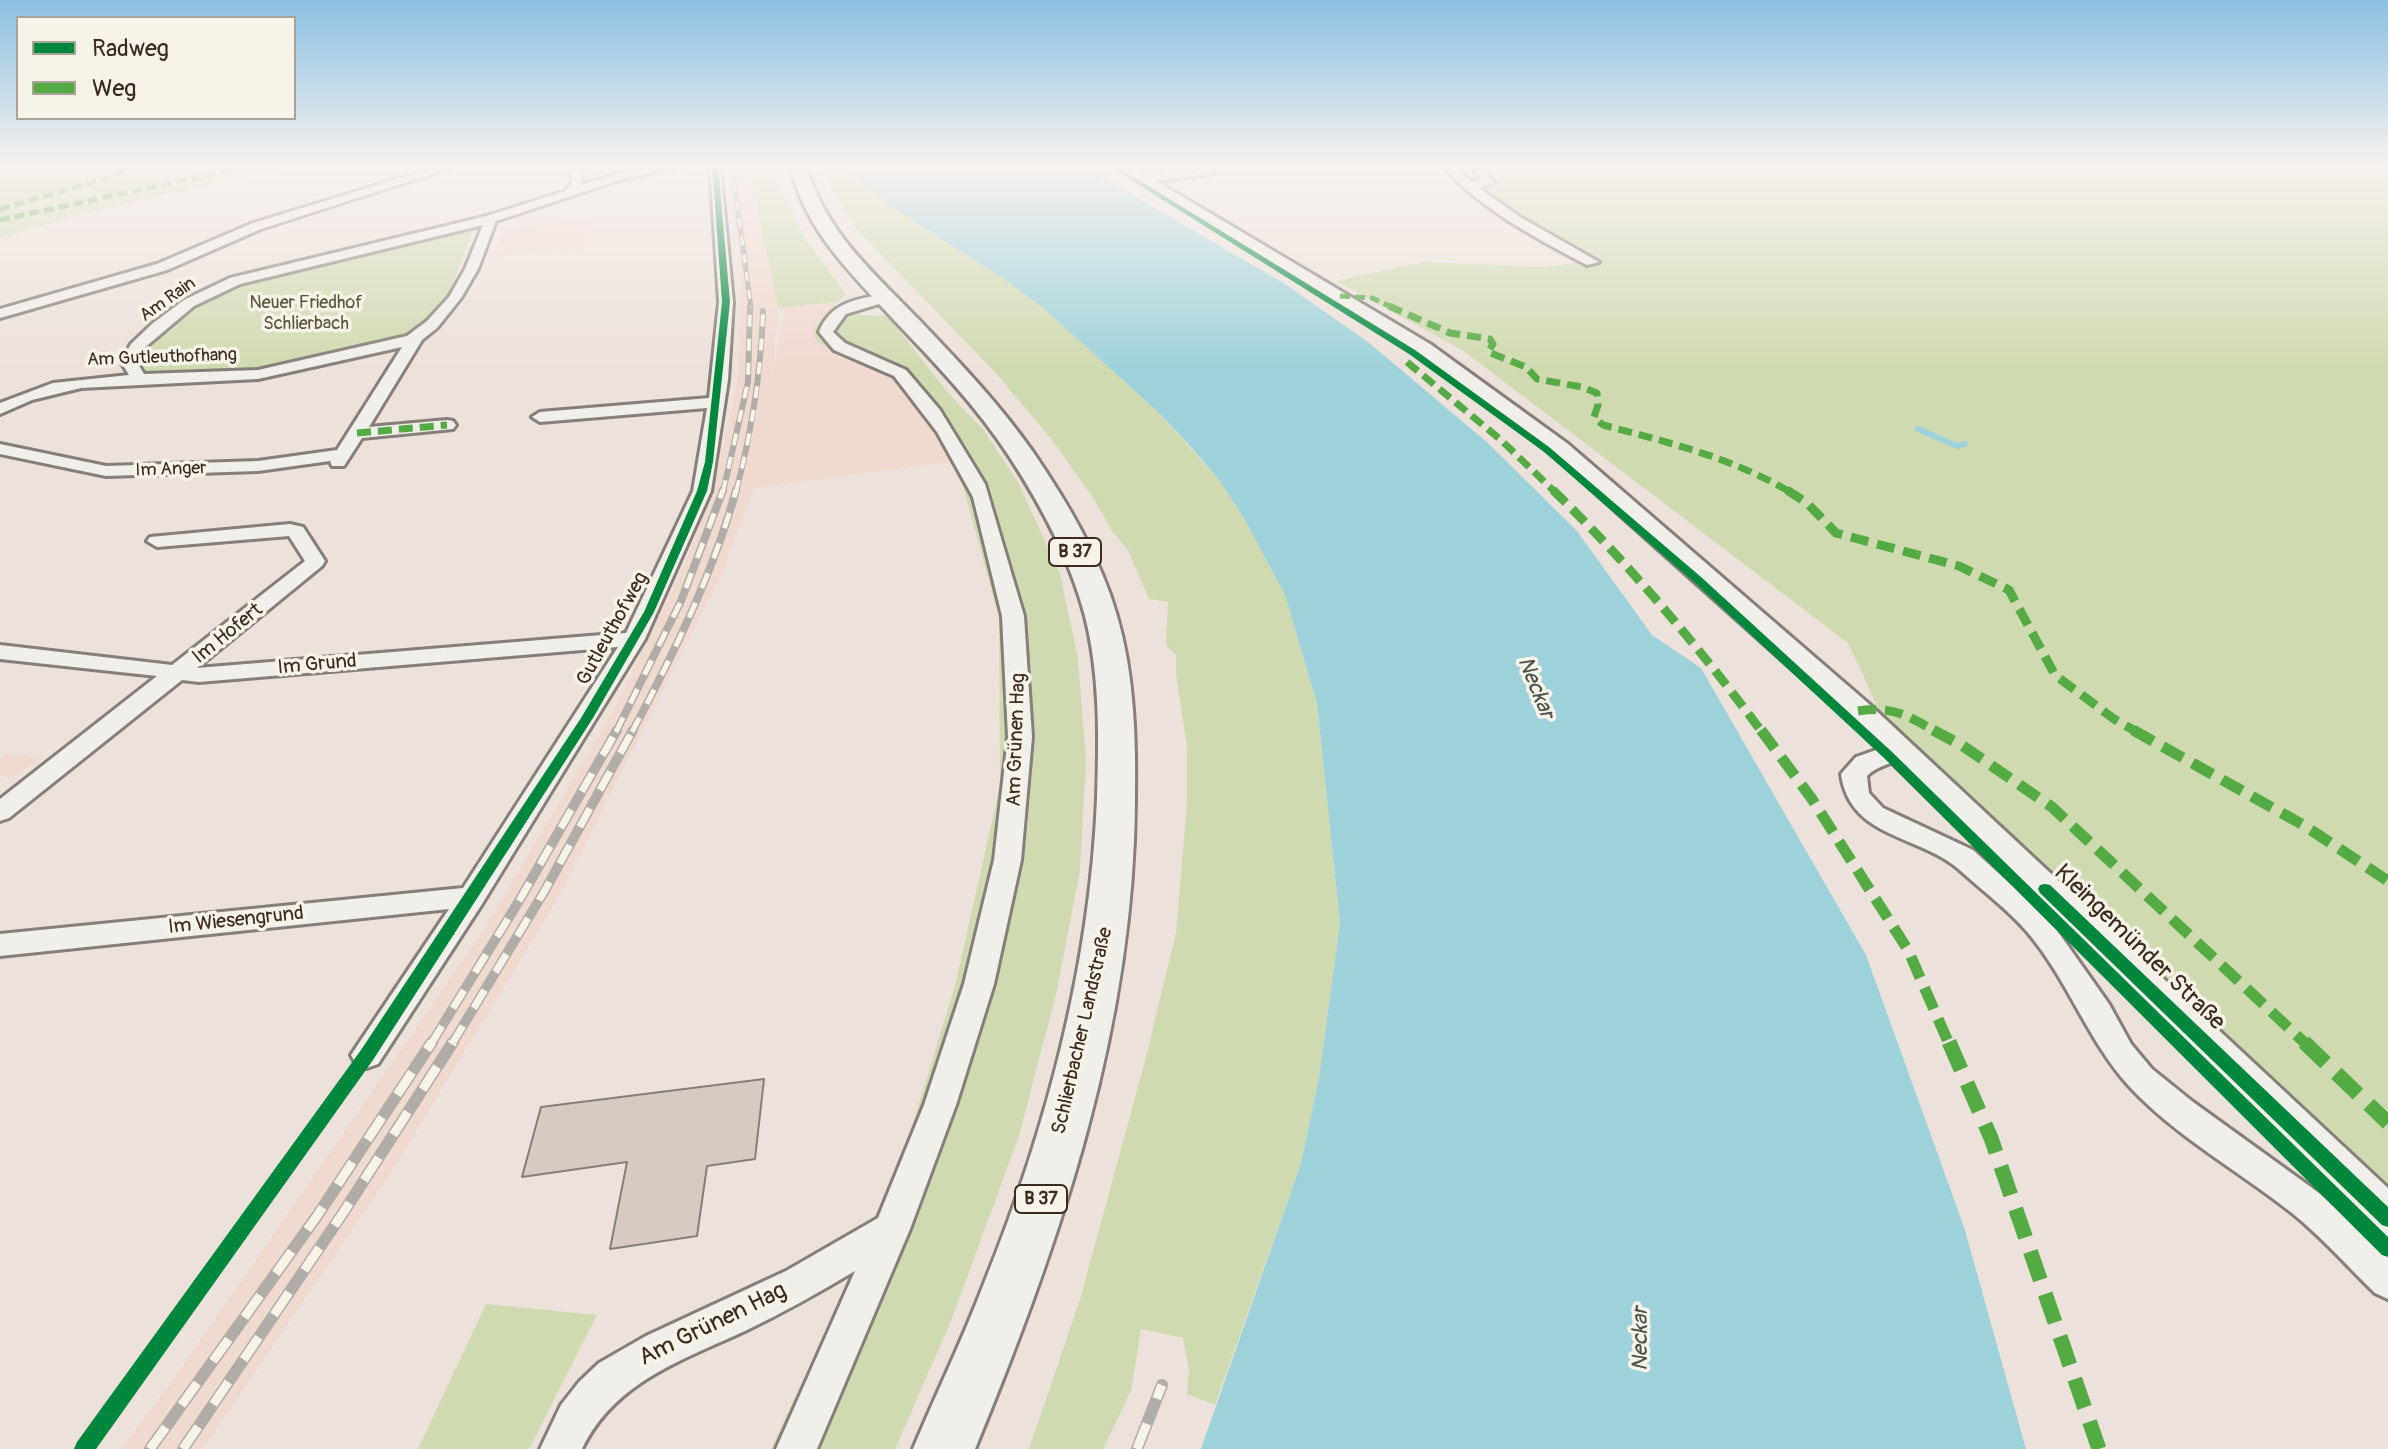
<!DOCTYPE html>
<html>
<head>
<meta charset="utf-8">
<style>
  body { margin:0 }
  #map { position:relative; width:2388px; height:1449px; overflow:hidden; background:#ede2db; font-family:Pangolin,sans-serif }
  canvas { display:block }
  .legend { position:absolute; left:16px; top:16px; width:280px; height:104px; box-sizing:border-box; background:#f7f3e8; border:2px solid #aca397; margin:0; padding:10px 14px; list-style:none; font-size:24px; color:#3b2a1e }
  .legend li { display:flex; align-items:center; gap:16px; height:40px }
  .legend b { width:40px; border:2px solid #aca397 }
</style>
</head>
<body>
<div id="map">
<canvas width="2388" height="1449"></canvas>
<ul class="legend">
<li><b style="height:10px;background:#00873e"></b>Radweg</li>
<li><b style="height:10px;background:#55ab43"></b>Weg</li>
</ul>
</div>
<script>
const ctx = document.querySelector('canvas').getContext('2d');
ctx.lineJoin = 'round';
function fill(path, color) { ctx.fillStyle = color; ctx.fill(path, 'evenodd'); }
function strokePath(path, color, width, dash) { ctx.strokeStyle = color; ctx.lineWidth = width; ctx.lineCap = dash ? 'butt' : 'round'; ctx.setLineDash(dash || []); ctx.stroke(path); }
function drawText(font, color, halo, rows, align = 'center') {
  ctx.font = font + ' Pangolin,sans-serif'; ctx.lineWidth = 7; ctx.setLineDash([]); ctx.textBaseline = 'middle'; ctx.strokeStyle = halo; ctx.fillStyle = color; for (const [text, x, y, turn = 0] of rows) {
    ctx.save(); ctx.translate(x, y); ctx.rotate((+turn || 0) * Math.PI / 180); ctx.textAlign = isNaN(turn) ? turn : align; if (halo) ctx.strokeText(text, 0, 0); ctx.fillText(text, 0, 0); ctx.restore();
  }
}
const built = new Path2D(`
  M726 165H748L778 308 772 379 785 307 837 302 815 327 825 347 881 368 906 387 956 461 754 488 720 578 554 905 390 1174 203 1449H121L170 1384 485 928 616 706 685 564 712 495 737 386 742 272Z
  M585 222 582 249 491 257 504 228Z
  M7 753 41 757 13 778 0 776V759Z`);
const green = new Path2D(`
  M0 165H299L86 213 0 238Z
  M748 165H777L784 197 808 243 846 294 837 302 778 308Z
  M824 165H844L891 207 998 275 1042 307 1158 412 1220 481 1245 520 1285 595 1317 705 1340 923 1319 1078 1301 1163 1215 1405 1187 1394 1189 1371 1183 1338 1141 1329 1131 1391 1103 1449H1029L1081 1296 1146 1057 1176 933 1187 803V747L1176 674V655L1166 645 1168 602 1149 599 1128 550 1112 531 1094 499 1052 440 994 371 858 231 830 186Z
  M1497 165H2388V1205L1909 775 1848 643 1465 352 1336 281 1423 262 1546 267 1580 262 1485 190Z
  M475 226 445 303 406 335 307 362 227 374 185 377 147 374 141 367 139 353C208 268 372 250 475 226Z
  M833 306 862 315 888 316 949 394 983 429 1019 484 1060 574 1078 658 1086 761 1080 870 1057 990 1019 1136 951 1321 895 1449H771L892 1191 955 986 1000 786 999 617 956 461 905 387 881 368 835 352 817 341 814 335 815 327Z
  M486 1304 597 1315 529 1449H418Z`);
const water = new Path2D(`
  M844 165H1081L1285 284 1368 342 1488 443 1577 531 1652 635 1701 668 1866 955 1964 1227 2026 1449H1201L1301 1163 1319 1078 1340 923 1317 704 1285 595 1245 520 1220 481 1190 446 1158 412 1042 307 998 275 891 207Z`);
const stream = new Path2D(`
  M1918 429 1957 446 1965 444`);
const building = new Path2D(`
  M764 1079 755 1159 707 1166 697 1236 610 1249 627 1162 522 1177 541 1107Z`);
const street = new Path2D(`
  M443 165H460L261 229 167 270 0 318V309L157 264 253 223Z
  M572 165H582L581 185C616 174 650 165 686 165L620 180 496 221 478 269 461 298 437 328 422 340 369 427 447 420 453 421 456 425 453 429 362 438 344 466H332L330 461 258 471 106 476 0 454V444L106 466 258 461 337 450 402 347 258 379 81 388 32 400 0 414V403L53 383 129 375 121 362 131 344 152 324 184 300 230 278 487 216 565 191 572 182ZM483 225 465 269 449 297 427 321 407 336 258 370 144 374 137 362 143 349 194 306 240 284Z
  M710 165H720L733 302 728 380 711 491 645 639 482 904 378 1064 367 1068 356 1064 351 1055 449 909 0 956V934L463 888 618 647 199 682 182 680 9 818 0 821V799L157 676 0 659V645L172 665 305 561 289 536 157 547 147 541 150 537 290 524 303 527 325 561 322 566 197 668 626 633 693 491 707 408 540 422 532 417 540 412 709 398 719 302Z
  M1148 165H1215V166C1199 176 1164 174 1148 165Z
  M1442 165H1454L1472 182 1481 181 1475 171 1476 165H1487V171L1494 183 1479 188 1520 217 1599 262 1587 265C1536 238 1480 209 1442 165Z
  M884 294 891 298 889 301 846 314 833 332 845 343 906 370 940 410 985 484 1024 616 1032 737 1021 860 994 984 956 1105 910 1229 817 1449H776L855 1271C820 1292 784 1312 747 1330 683 1360 615 1381 582 1449H540L561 1405 579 1382 599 1363 646 1336 786 1271 878 1218 924 1105 964 984 994 860 1008 737 1002 616 973 497 937 432 894 376 834 350 819 332C830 303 856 299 884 294Z
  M1899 742 1908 745 1911 750C1901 764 1879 763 1867 776L1869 793 1883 808 1973 850 2049 919 2109 1004 2131 1044 2152 1069 2193 1102 2319 1193 2388 1256V1299L2375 1293C2348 1267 2322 1237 2292 1213 2239 1171 2175 1136 2129 1086 2090 1044 2067 979 2029 934 2010 911 1984 892 1962 872 1922 834 1850 840 1841 774L1856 757Z`);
const secondary = new Path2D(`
  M1113 165H1131L1144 173 1213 167V173L1208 174 1156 181 1430 344 1568 444 1869 704 2388 1188V1241L2371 1234 1847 718 1552 454 1416 352Z`);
const primary = new Path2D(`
  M790 165H806C825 233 875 274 922 323 961 364 1000 405 1033 452 1067 502 1100 557 1117 616 1134 674 1136 738 1135 799 1134 1027 1061 1241 975 1449H913C936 1394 962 1341 983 1286 1046 1131 1090 967 1097 799 1099 738 1100 675 1085 616 1070 559 1041 505 1009 456 977 407 936 364 895 321 851 273 805 231 790 165Z`);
const railFar4 = new Path2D(`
  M732 165 751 308`);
const railFar3 = new Path2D(`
  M723 492 748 382 750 306
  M736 492C752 430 761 375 763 311`);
const railFar2 = new Path2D(`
  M616 732 681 601 723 490
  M632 732C673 655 713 574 736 490`);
const railFar1 = new Path2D(`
  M431 1044 519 901 617 730
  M452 1044 544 892 633 730`);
const rail = new Path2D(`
  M150 1449 317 1216 432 1042
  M183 1449 343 1213 453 1042
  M1137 1449 1162 1385`);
const quietFar4 = new Path2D(`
  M0 209 101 180 138 165
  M0 220 254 165
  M1340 296 1372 298 1394 308`);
const quietFar3 = new Path2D(`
  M1389 306 1450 333 1490 339 1493 344 1488 352 1526 367 1537 379 1582 387 1597 393 1598 405 1594 417 1603 425C1668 442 1732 458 1790 492
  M1407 362 1501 440 1555 492
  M357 433 447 425`);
const quietFar2 = new Path2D(`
  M1553 490C1629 564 1699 647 1762 732
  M1787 490 1807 503 1836 533 1959 566 2009 590 2055 675 2114 719 2137 732
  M1858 711C1894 706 1906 715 1937 732`);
const quietFar1 = new Path2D(`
  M1761 730 1812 799 1908 950 1949 1044
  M1933 730 1963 746 2052 807 2306 1044
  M2133 730 2305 826 2388 881`);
const quiet = new Path2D(`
  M1949 1042 1991 1138 2099 1449
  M2304 1042 2388 1123`);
const cycleway = new Path2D(`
  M712 165H718L730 302 713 462 707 491 654 612 593 718 373 1060 96 1449H74L77 1442 361 1050 581 718 644 612 697 491 705 462 722 302Z
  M1107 165H1114L1415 350 1549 447 1701 577 1891 751 2388 1237V1257L2382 1255 1883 757 1693 581 1543 451 1409 354Z
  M2045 884 2050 885 2388 1207V1227L2382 1225 2040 893 2038 889 2040 885Z`);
const farStreetnames = [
  ["Am Rain",168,300,-35],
  ["Am Gutleuthofhang",162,358,-2],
  ["Im Anger",171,470,-2]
];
const farParknames = [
  ["Neuer Friedhof",306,303],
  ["Schlierbach",306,324]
];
const shields = [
  [1075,552,52],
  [1041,1199,52]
];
const shieldNames = [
  ["B 37",1075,552],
  ["B 37",1041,1199]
];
const streetNames = [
  ["Gutleuthofweg",613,629,-61],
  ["Im Hofert",228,634,-39],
  ["Im Grund",317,665,-5],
  ["Am Grünen Hag",1017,740,-88],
  ["Im Wiesengrund",236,921,-6],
  ["Schlierbacher Landstraße",1083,1031,-77]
];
const waterNames = [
  ["Neckar",1535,688,68],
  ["Neckar",1641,1339,-90]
];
const nearStreetnames = [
  ["Kleingemünder Straße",2139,948,44],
  ["Am Grünen Hag",713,1325,-26]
];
fill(built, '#f0d9cf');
fill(green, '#d0dab0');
fill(water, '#9ed2da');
strokePath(stream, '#9ed2da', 6);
fill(building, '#d9c9c3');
strokePath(building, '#867e78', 2);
strokePath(street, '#867e78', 6);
strokePath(secondary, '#867e78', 6);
strokePath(primary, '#867e78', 6);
fill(street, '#f1efea');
fill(secondary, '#f1efea');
fill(primary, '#f1efea');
strokePath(railFar4, '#b0aca7', 5);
strokePath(railFar3, '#b0aca7', 6);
strokePath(railFar2, '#b0aca7', 8);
strokePath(railFar1, '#b0aca7', 10);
strokePath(rail, '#b0aca7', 12);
strokePath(railFar4, '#f7f3e8', 3, [9]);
strokePath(railFar3, '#f7f3e8', 4, [12]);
strokePath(railFar2, '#f7f3e8', 5, [16]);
strokePath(railFar1, '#f7f3e8', 7, [21]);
strokePath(rail, '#f7f3e8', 9, [27]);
strokePath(quietFar4, '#55ab43', 5, [10, 5]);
strokePath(quietFar3, '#55ab43', 7, [14, 7]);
strokePath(quietFar2, '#55ab43', 9, [18, 9]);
strokePath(quietFar1, '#55ab43', 11, [23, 11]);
strokePath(quiet, '#55ab43', 15, [30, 15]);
fill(cycleway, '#00873e');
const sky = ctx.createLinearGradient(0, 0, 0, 368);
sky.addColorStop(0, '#8ac0e2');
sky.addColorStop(0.45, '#f7f2ef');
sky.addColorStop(1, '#f7f2ef00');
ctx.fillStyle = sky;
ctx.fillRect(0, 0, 2388, 368);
drawText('18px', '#3b2a1e', '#f7f3e8', farStreetnames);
drawText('18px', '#5a543a', '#f7f3e8', farParknames);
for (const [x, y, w] of shields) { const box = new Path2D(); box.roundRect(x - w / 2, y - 14, w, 28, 6); ctx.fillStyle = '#f7f3e8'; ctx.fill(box); strokePath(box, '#3b2a1e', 2); }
drawText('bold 18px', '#3b2a1e', null, shieldNames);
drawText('20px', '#3b2a1e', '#f7f3e8', streetNames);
drawText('italic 22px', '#4b524d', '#f7f3e8', waterNames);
drawText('24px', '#3b2a1e', '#f7f3e8', nearStreetnames);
</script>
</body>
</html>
